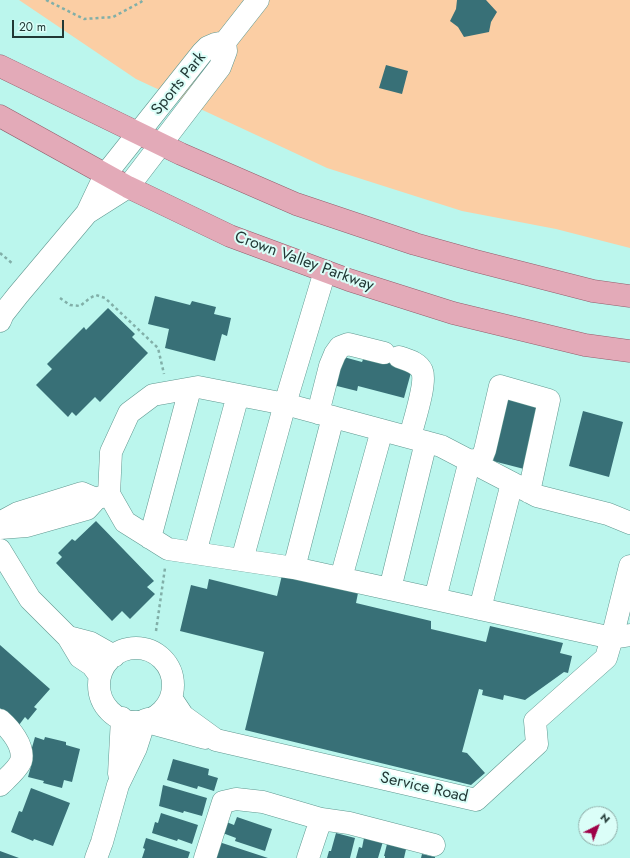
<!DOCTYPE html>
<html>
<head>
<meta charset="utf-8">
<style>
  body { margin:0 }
  #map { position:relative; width:630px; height:858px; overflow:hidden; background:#bbf6ed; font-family:Jost,sans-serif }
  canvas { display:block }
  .north { position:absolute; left:578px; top:806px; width:40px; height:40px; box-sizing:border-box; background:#dbfef8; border:1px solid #91afaa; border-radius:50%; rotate:42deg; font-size:11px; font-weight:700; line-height:16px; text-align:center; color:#213835 }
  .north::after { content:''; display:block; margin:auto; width:14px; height:18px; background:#9e0248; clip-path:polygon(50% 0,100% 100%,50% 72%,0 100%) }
  .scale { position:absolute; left:12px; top:20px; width:52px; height:18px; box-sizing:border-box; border:2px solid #213835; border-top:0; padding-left:5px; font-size:12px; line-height:14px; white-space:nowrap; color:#213835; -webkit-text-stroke:3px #dbfef8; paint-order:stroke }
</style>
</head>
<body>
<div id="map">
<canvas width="630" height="858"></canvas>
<div class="north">N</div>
<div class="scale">20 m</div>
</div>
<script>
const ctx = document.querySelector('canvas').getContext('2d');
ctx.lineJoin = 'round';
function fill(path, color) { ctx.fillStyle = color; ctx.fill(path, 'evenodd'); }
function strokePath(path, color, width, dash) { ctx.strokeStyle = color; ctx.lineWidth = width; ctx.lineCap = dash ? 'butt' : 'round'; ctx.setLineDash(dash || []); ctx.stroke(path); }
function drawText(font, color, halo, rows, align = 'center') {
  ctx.font = font + ' Jost,sans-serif'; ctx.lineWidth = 4; ctx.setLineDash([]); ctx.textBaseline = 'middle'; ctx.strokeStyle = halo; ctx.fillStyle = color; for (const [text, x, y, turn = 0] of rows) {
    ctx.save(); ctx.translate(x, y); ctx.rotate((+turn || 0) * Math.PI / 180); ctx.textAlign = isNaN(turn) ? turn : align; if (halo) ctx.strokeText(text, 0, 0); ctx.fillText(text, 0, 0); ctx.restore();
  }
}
const green = new Path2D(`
  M19 0H630V248L556 229 462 211 327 168 136 79Z`);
const building = new Path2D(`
  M457 0H486L497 12 491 22 489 32 464 37 458 27 450 21 456 9Z
  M386 65 408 71 402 94 379 88Z
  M155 296 190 305 192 301 216 307 214 314 231 318 227 336 222 334 215 361 165 348 169 329 148 324Z
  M108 308 135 334 132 337 148 353 100 402 95 397 76 416 72 412 68 417 36 385 52 369 47 364 84 327 86 330Z
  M386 348 412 369 404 398 358 386 357 391 333 385 340 356 362 362 364 357Z
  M509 392 540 400 524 469 493 461Z
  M583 411 623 422 609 477 569 466Z
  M96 521 154 581 147 587 155 594 130 619 122 611 112 621 56 563 62 557 58 553 72 539 75 541Z
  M282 575 358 593 356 603 431 621V629L486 642 490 626 563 643 560 653 572 656 568 673 564 672 525 700 504 695 503 700 482 695 483 690 479 689 462 752 467 753 485 773 471 785 245 730 264 652 180 631 191 585 207 589 209 579 277 596Z
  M0 645 50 689 34 707 37 709 28 720 25 717 19 725 0 708Z
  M35 737 44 740 45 737 66 742V745L80 749 72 782 64 780 62 788 43 783 44 781 28 777 33 759 29 758Z
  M173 759 209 769 208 775 218 778 214 791 198 786 197 789 167 780Z
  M163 785 207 798 202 816 184 811 183 813 159 806Z
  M31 788 70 803 53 846 34 839 33 841 11 832 19 811 22 812Z
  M161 813 198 825 192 844 178 839 177 841 152 833 155 822 158 823Z
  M237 817 272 829 265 851 235 841 236 838 220 832 224 821 234 825Z
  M336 833 355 838 350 858H327L329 851H331Z
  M365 833 384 838 378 858H356L359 847 362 848Z
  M146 838 190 852 188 858H142L145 849 143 848Z
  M388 840 407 845 404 858H385V856H384Z
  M216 841 268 858H211Z
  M0 851 19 858H0Z
  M422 854 435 857V858H421Z`);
const path = new Path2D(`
  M46 0 84 19 113 17 141 2 143 0
  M0 253 13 264
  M60 298 70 305 80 306 90 298 96 295 105 298 158 348 164 374
  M156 631 165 568`);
const minor = new Path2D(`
  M87 213 128 187 220 67 226 51 225 42
  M0 321 3 314 18 295 87 213 105 175 202 53 208 47 215 44 225 42 258 0
  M399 357C407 360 418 362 422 371 427 383 413 424 410 437
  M318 413 330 366 335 354 340 347 348 344 384 353
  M479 465 485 450 500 386 549 400 529 492
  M3 521 18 513 82 493 96 499
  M630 523 608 514 537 496 441 446 285 404 198 387 153 395 129 413 111 452 109 494 125 522 168 549 294 568 612 638 630 635
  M0 528 27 526 87 509 96 499 109 494
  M150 538 190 389
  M0 550 30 599 68 637 80 657 92 665 100 676
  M195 553 238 395
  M242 560 285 404 325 271
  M294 568 333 417
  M341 578 382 430
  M390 589 426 442
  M435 599 470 460
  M480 609 512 483
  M68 637 91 643 114 656
  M99 685a37 37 0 1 1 74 0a37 37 0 1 1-74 0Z
  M171 698 183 716 216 740 476 800 537 744 535 721 606 658 612 638 630 566
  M148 719 154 724 205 738
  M0 720C10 729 25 746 21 761 18 769 6 779 0 785
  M119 774 122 718
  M96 858 102 842 118 785 136 748 145 720
  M205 858 223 802 236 799 263 802 321 819 349 823 434 845
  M308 858 321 819`);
const major = new Path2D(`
  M0 66 181 154 296 204 415 244 476 261 593 291 630 296
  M0 116 128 187 230 236 349 280 453 313 585 345 630 351`);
const streetNames = [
  ["Sports Park",179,84,-51],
  ["Crown Valley Parkway",304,262,20],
  ["Service Road",424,788,13]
];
fill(green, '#fbcea4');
fill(building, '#387077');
strokePath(minor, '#609890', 23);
strokePath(major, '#935d6c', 23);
strokePath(path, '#81afa8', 2.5, [3, 3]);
strokePath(minor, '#fff', 22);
strokePath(major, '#e3aab8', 22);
drawText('16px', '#213835', '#dbfef8', streetNames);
</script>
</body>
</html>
